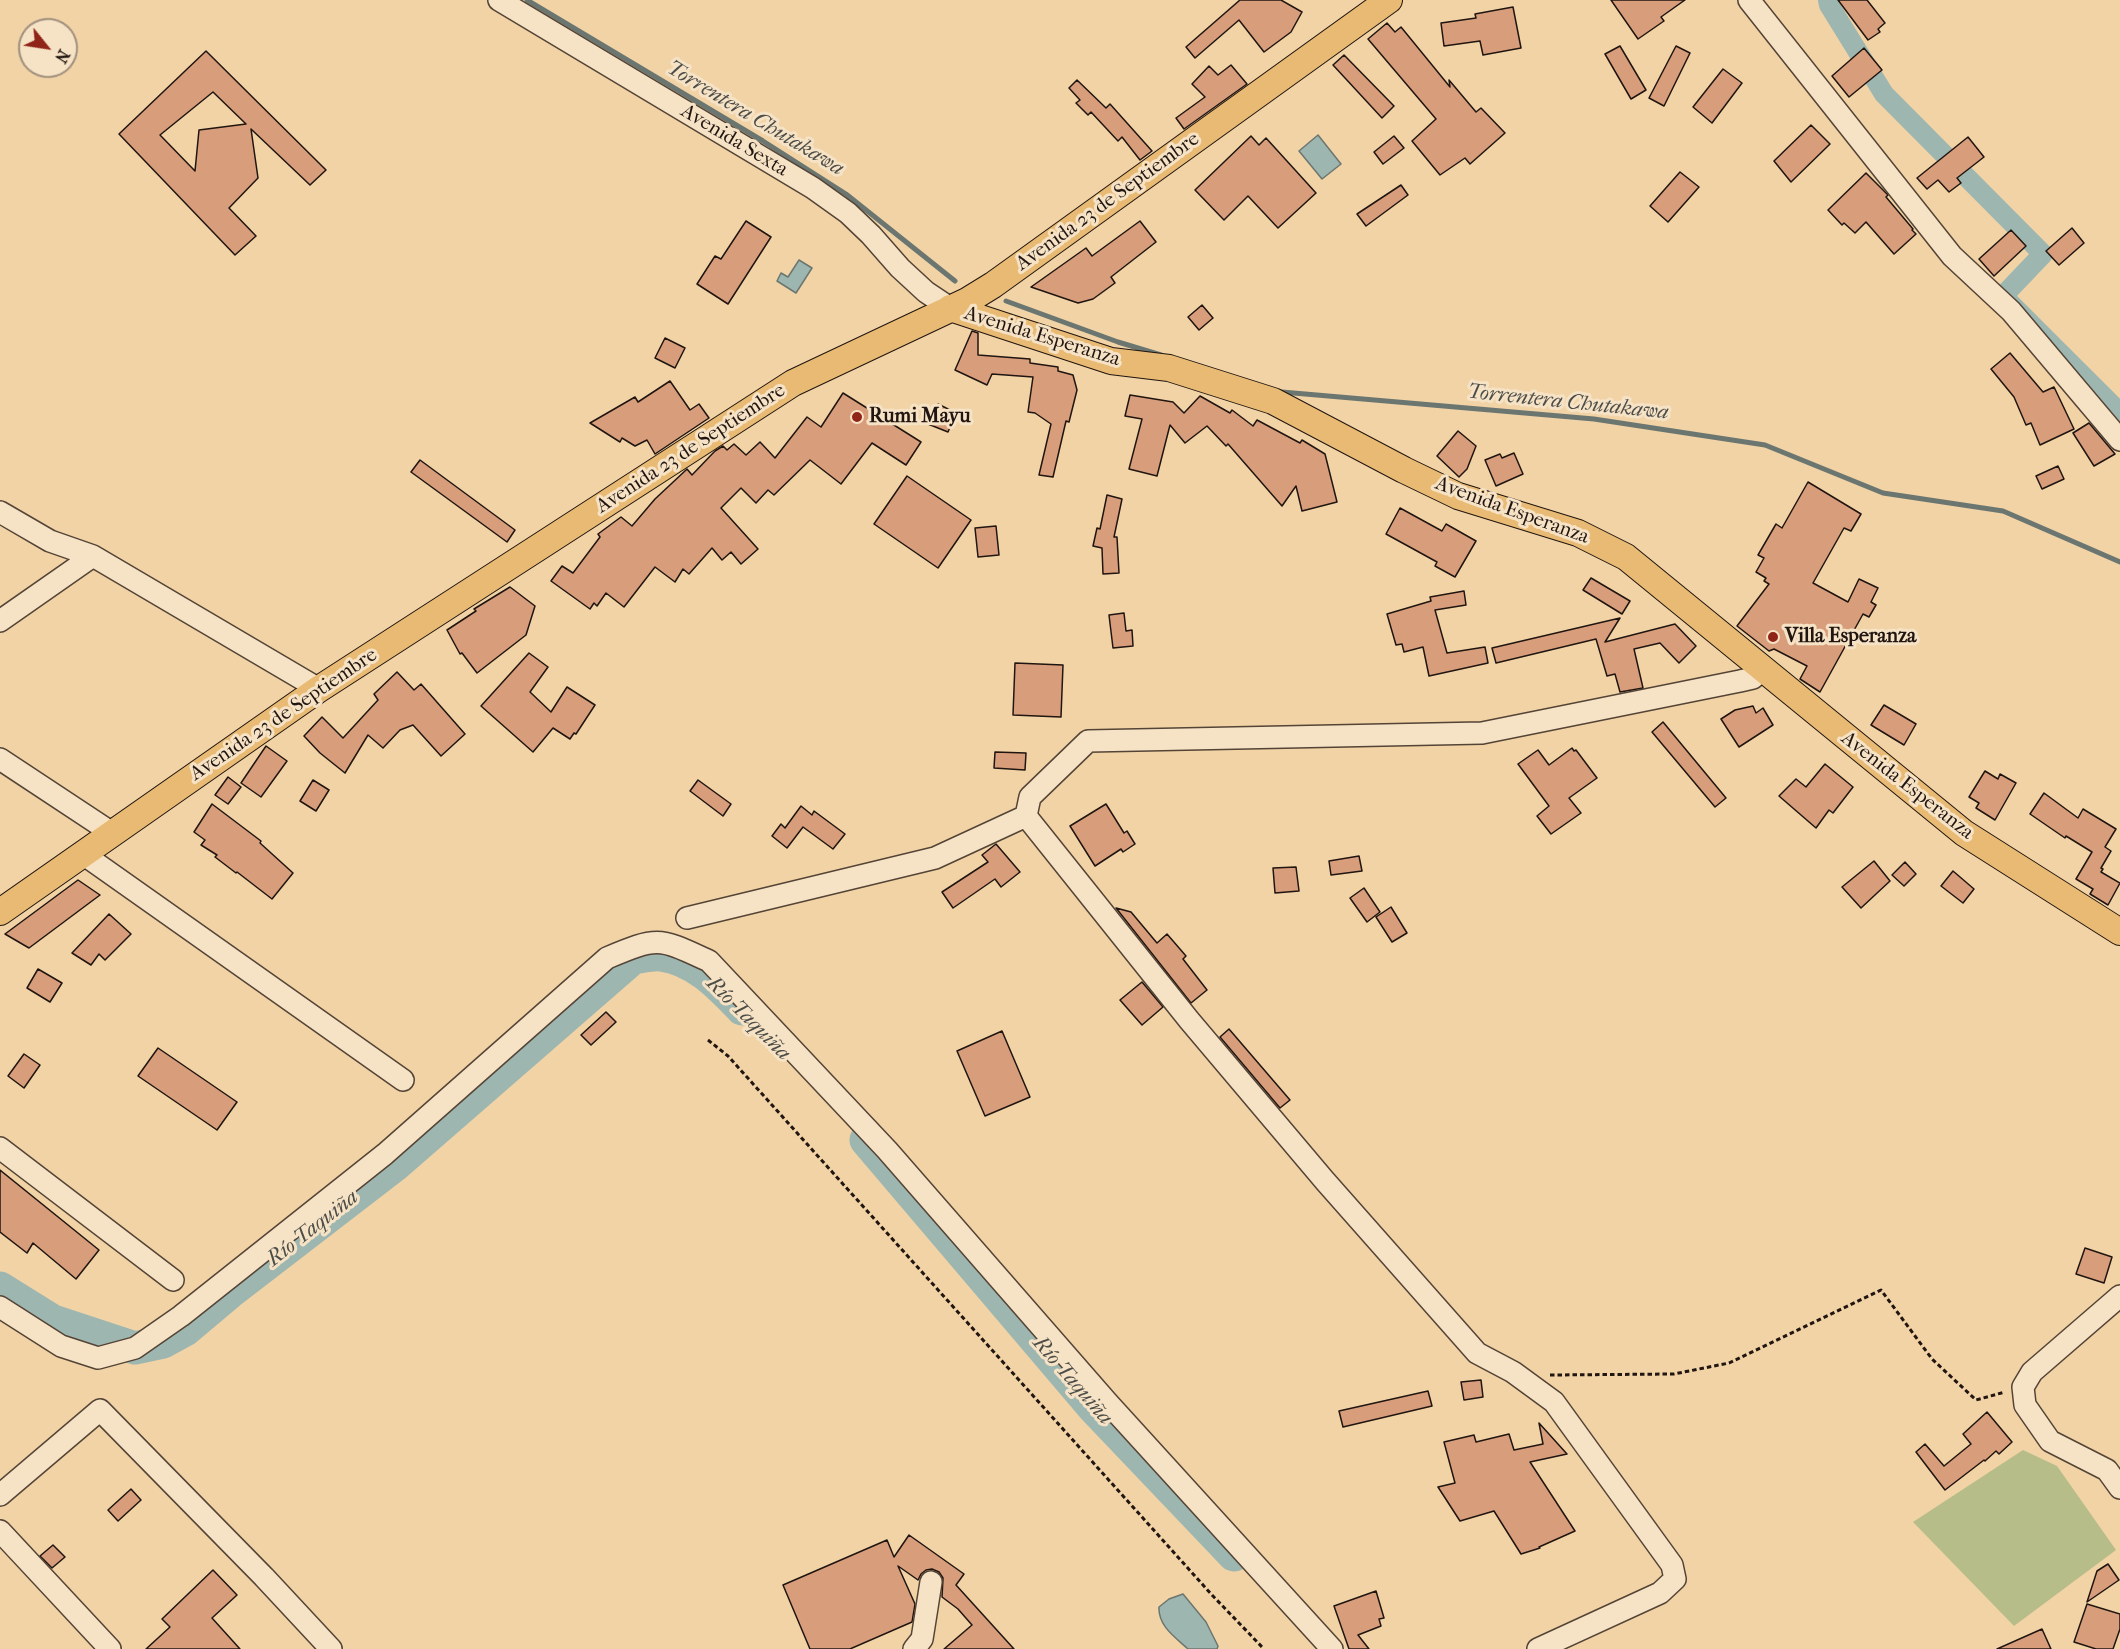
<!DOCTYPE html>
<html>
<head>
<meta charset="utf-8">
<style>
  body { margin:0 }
  #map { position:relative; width:2120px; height:1649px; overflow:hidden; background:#f1d3a6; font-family:"IM FELL French Canon",serif }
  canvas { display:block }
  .north { position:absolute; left:18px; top:18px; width:60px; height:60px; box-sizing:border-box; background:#f6e2c5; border:2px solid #a0907d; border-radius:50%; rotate:120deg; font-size:16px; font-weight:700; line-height:24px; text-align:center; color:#201510 }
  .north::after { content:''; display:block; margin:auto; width:21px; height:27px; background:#8f2418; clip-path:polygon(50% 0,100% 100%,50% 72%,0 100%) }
</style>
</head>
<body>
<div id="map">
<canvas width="2120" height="1649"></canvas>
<div class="north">N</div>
</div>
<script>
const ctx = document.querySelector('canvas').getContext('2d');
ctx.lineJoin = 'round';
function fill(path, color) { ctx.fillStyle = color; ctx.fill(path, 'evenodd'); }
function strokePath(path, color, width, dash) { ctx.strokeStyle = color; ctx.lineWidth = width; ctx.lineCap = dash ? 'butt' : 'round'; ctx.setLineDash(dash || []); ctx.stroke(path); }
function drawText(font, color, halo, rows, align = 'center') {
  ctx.font = font + ' "IM FELL French Canon",serif'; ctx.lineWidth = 6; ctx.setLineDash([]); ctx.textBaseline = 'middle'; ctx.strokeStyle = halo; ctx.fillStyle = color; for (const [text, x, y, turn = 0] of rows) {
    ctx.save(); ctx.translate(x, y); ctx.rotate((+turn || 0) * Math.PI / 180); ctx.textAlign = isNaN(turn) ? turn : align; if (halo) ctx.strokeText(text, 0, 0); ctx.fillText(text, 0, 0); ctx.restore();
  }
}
const green = new Path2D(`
  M2023 1450 2057 1466 2116 1550 2014 1626 1913 1522Z`);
const water = new Path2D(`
  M1318 135 1341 164 1322 179 1299 151Z
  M799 260 812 268 796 293 777 281 781 273 788 277Z
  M1183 1594 1206 1622 1218 1646 1217 1649H1188C1175 1637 1158 1626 1159 1607L1169 1599Z`);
const stream = new Path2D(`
  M527 0 763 141 846 194 955 281
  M1006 301 1118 342 1161 355
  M1282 392 1594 419 1765 445 1883 493 2003 511 2120 562`);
const canal = new Path2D(`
  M1828 0 1829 5 1884 94 2043 254 2003 296 2120 413`);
const river = new Path2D(`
  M866 1140 1093 1407 1234 1555
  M0 1288 53 1321 135 1348 163 1342 185 1330 229 1293 394 1166 633 958C642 957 652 954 661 955 695 959 720 986 742 1009`);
const building = new Path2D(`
  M1240 0H1281L1302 12 1291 32 1264 52 1239 20 1195 58 1186 47Z
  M1611 0H1685L1661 17 1664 21 1638 39Z
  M1838 0H1867L1885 23 1878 29 1880 32 1868 40Z
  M1513 7 1521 48 1483 55 1480 41 1444 46 1441 23 1476 18 1475 14Z
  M1387 23 1395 32 1401 27 1450 87 1449 80 1476 112 1481 108 1505 133 1470 164 1465 158 1440 175 1412 141 1436 119 1368 39Z
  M1620 46 1646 90 1631 99 1605 54Z
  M1676 46 1690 53 1664 106 1649 98Z
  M1864 48 1882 70 1849 97 1832 76Z
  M206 51 326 170 310 185 251 129 258 178 229 208 256 236 235 255 119 134ZM213 92 246 124 199 130 195 171 160 135Z
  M1344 55 1394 106 1382 118 1333 65Z
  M1231 65 1247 84 1184 129 1176 118 1205 97 1192 84 1209 66 1218 75Z
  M1723 69 1742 83 1712 123 1693 107Z
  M1077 80 1106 108 1110 104 1152 151 1140 160 1122 137 1118 141 1091 112 1088 115 1076 103 1080 100 1069 88Z
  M1811 125 1830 144 1791 182 1774 161Z
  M1251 136 1259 145 1266 138 1316 193 1278 228 1248 196 1224 220 1195 190Z
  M1394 136 1404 148 1383 164 1374 152Z
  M1968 137 1984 157 1957 178 1961 183 1949 192 1938 180 1927 189 1917 178Z
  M1680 172 1699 187 1668 222 1650 206Z
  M1866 173 1888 195 1886 197 1913 229 1912 230 1916 234 1894 254 1866 222 1855 233 1844 223 1842 225 1828 210Z
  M1401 185 1408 195 1366 226 1357 214Z
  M746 221 771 237 728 304 697 284 715 256 721 259Z
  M1140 221 1156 242 1111 277 1115 283 1093 299 1078 303 1031 287 1086 248 1092 256Z
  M2072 228 2084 243 2059 265 2046 251Z
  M2011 230 2026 246 1994 276 1979 259Z
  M1202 305 1213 318 1199 330 1188 317Z
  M972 331 978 333V355L1030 359V363L1058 367V371L1073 375 1077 390 1069 422 1066 421 1053 477 1039 475 1051 424 1035 413 1028 412 1033 377 992 374 987 385 955 370Z
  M665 338 685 348 675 368 655 358Z
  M2010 353 2043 392 2054 387 2074 429 2040 445 2031 423 2026 425 2014 397 1991 369Z
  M670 381 690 410 699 404 709 418 655 454 647 440 635 446 622 438 620 442 590 423 635 397 638 402Z
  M843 393 921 442 906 465 872 443 841 484 810 460 774 495 768 490 756 503 741 488 721 508 758 549 741 564 731 552 722 560 712 548 689 574 683 569 675 582 655 567 624 607 606 593 597 606 594 603 590 609 551 581 562 566 573 573 600 537 598 534 621 517 632 526 655 499 686 470 687 469 692 475 715 451 723 446 727 450 734 444 746 455 760 442 775 458 807 417 821 427Z
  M1130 395 1173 402 1184 413 1200 396 1230 413 1232 410 1253 426 1257 420 1300 443 1302 440 1325 454 1337 502 1302 511 1296 486 1282 506 1228 444 1226 446 1207 426 1185 443 1170 425 1157 476 1129 469 1142 419 1125 416Z
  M938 404 956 413 948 432 928 424Z
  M2089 423 2115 454 2094 466 2073 433Z
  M1458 431 1476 446 1467 469 1459 477 1437 456Z
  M1514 453 1523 474 1496 486 1485 460 1500 454 1502 458Z
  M420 460 515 530 507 542 411 472Z
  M2058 466 2064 479 2042 489 2036 476Z
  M907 476 971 520 938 568 874 524Z
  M1808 482 1861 514 1851 531 1844 528 1813 583 1848 602 1859 579 1878 588 1871 602 1876 605 1869 617 1863 614 1820 692 1800 679 1807 666 1774 649 1769 651 1737 626 1769 584 1764 581 1766 578 1756 572 1764 558 1758 555 1776 524 1782 528Z
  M1107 495 1122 499 1114 537H1117L1119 573 1103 574 1102 548 1093 546 1097 528 1100 529Z
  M1400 508 1442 531 1446 524 1476 541 1455 577 1435 566 1437 562 1386 534Z
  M996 526 999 555 978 557 975 528Z
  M1591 578 1630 601 1622 614 1583 590Z
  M510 587 535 606 526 635 477 673 462 653 460 654 447 630 476 611 474 609Z
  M1464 591 1466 605 1435 610 1447 653 1485 647 1488 663 1429 676 1423 647 1404 652 1402 644 1396 645 1387 614 1431 601 1430 597Z
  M1124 613 1126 631 1132 630 1133 646 1113 648 1109 615Z
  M1620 618 1605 642 1675 624 1696 646 1679 663 1660 643 1634 649 1643 688 1620 692 1615 674 1607 676 1596 639 1496 663 1492 648Z
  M529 653 548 667 530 692 551 712 567 687 595 705 576 734 574 733 570 739 553 728 533 752 481 706Z
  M1015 663 1063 665 1061 717 1013 715Z
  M397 672 414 690 421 684 465 734 441 756 413 725 400 730 383 748 368 735 345 773 320 753 304 736 322 717 343 738 378 700 374 694Z
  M1884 705 1916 724 1904 745 1871 725Z
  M1753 706 1756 713 1763 708 1773 725 1739 747 1721 719 1735 710Z
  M1663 722 1726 798 1715 807 1652 732Z
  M266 746 287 761 261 797 241 783Z
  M1572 748 1574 751 1576 750 1597 778 1569 798 1581 813 1551 834 1537 816 1549 806 1518 764 1538 750 1549 765Z
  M995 752 1026 753 1025 770 994 768Z
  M1825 764 1853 787 1833 813 1829 810 1816 828 1779 796 1796 779 1806 787Z
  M1985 771 1998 779 2000 774 2016 783 1995 820 1976 808 1979 803 1969 797Z
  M228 777 241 787 228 804 215 795Z
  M313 780 329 790 316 811 300 801Z
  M698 780 731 804 723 816 690 791Z
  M2044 793 2078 818 2083 809 2116 829 2105 847 2111 851 2101 868 2103 869 2101 872 2120 883 2108 905 2090 894 2093 889 2076 879 2092 852 2066 836 2065 838 2030 814Z
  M212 804 261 841 260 843 293 873 272 899 237 872 236 873 215 857 217 855 201 845 205 840 194 832Z
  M1106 804 1124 833 1127 831 1135 844 1123 852 1121 849 1095 866 1070 826Z
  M801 806 812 815 814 811 845 834 833 849 803 827 787 848 772 836 781 824 785 828Z
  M996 844 1020 872 1001 887 995 879 953 908 942 892 988 862 982 855Z
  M1359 856 1362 871 1331 875 1329 861Z
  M1874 861 1890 881 1861 908 1842 887Z
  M1905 862 1916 874 1904 886 1892 875Z
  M1296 867 1299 891 1275 893 1273 868Z
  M1953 871 1974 889 1963 903 1941 886Z
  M78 880 100 895 29 948 5 934Z
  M1364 888 1380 912 1367 922 1350 898Z
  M1391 907 1407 933 1392 942 1376 917Z
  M1116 908 1131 912 1157 943 1167 934 1186 956 1183 959 1207 990 1191 1003Z
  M109 914 131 934 105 960 99 954 91 965 72 953Z
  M38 969 62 983 50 1002 27 988Z
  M1142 982 1163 1007 1142 1025 1120 1000Z
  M606 1012 616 1022 591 1045 581 1035Z
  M1229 1029 1290 1100 1280 1108 1220 1037Z
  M1002 1031 1030 1097 985 1116 957 1051Z
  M158 1048 237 1102 217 1130 138 1076Z
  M24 1054 40 1065 24 1088 8 1076Z
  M0 1170 99 1250 76 1279 33 1243 27 1253 0 1232Z
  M2085 1248 2112 1257 2104 1283 2076 1274Z
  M1481 1380 1483 1397 1464 1400 1461 1382Z
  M1428 1391 1432 1406 1343 1427 1339 1411Z
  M1987 1412 2012 1442 1999 1454 1996 1451 1985 1461 1984 1460 1945 1490 1916 1452 1925 1444 1944 1466 1971 1444 1963 1434Z
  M1539 1423 1567 1454 1530 1462 1575 1531 1539 1547 1540 1548 1521 1554 1494 1511 1460 1521 1438 1487 1455 1483 1444 1442 1474 1435 1476 1442 1509 1434 1514 1450 1543 1444Z
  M131 1489 141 1500 118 1521 108 1510Z
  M909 1535 964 1574 956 1585 1014 1649H944L972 1625 958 1609 942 1597 943 1578 939 1572 932 1569 926 1570 921 1574 918 1580 898 1566 915 1604 912 1622 850 1649H810L783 1585 887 1540 894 1557Z
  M53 1545 65 1557 52 1568 40 1556Z
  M2108 1564 2119 1580 2087 1602 2097 1571Z
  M213 1570 237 1595 212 1618 240 1649H146L170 1627 162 1619Z
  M1376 1591 1384 1618 1379 1619 1381 1626 1358 1635 1369 1649H1349L1334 1606Z
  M2087 1604 2120 1614V1629L2113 1649H2096L2074 1642Z
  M2042 1629 2051 1649H1997Z`);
const path = new Path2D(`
  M708 1040 728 1056 1212 1595 1264 1649
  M1550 1375 1674 1374 1729 1363 1881 1290 1932 1359 1976 1400 2005 1392`);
const minor = new Path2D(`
  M499 0 813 188 848 213 871 235 900 268 926 292 950 308
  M1749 0 1952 256 2011 311 2120 440
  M0 512 50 541 93 556 319 689
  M0 621 93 556
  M0 759 112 833
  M1026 816 1189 1020 1325 1181 1477 1353 1513 1372 1554 1402 1672 1565 1675 1579 1660 1593 1538 1649
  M83 854 403 1080
  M687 918 935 858 1026 816 1030 797 1088 741 1482 733 1740 681 1753 678 1762 670
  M0 1148 173 1280
  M2120 1296 2032 1372 2023 1387 2025 1405 2050 1441 2107 1470 2120 1488
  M0 1307 61 1346 98 1358 135 1348 181 1316 385 1154 607 958C659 936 659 938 709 961L887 1150 1107 1402 1332 1649
  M0 1495 100 1410 264 1577 331 1649
  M0 1531 110 1649
  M914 1649 922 1639 931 1582`);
const major = new Path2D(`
  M950 308 1111 361 1169 368 1273 401 1404 470 1458 496 1578 533 1626 557 1964 833 2120 932
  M0 912 319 689 793 383 967 301 993 285 1389 0`);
const markers = [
  [857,417,6,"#8f2418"],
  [1773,637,6,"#8f2418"]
];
const streetNames = [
  ["Avenida Sexta",734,141,31],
  ["Avenida 23 de Septiembre",1108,202,-36],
  ["Avenida Esperanza",1042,337,17],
  ["Avenida 23 de Septiembre",691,449,-33],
  ["Avenida Esperanza",1512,511,20],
  ["Avenida 23 de Septiembre",284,715,-34],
  ["Avenida Esperanza",1907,786,38]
];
const poiNames = [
  ["Rumi Mayu",869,417],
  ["Villa Esperanza",1785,637]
];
const waterNames = [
  ["Torrentera Chutakawa",755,119,31],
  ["Torrentera Chutakawa",1568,403,6],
  ["Río Taquiña",748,1019,45],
  ["Río Taquiña",313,1229,-38],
  ["Río Taquiña",1072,1381,49]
];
fill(green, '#b7bd89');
fill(water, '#9eb6b0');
strokePath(water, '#6c7670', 1.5);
strokePath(stream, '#6c7670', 5);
strokePath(canal, '#9eb6b0', 20);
strokePath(river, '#9eb6b0', 33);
fill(building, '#d89e7c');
strokePath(building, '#201510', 1.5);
strokePath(minor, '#544436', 24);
strokePath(major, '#201510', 28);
strokePath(path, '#201510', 3, [4.5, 3]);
strokePath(minor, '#f6e2c5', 21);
strokePath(major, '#e8ba73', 26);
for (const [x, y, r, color] of markers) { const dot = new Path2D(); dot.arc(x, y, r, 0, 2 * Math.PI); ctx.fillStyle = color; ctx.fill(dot); strokePath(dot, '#f6e2c5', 2); }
drawText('20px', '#201510', '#f6e2c5', streetNames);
drawText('bold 20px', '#201510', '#f6e2c5', poiNames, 'left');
drawText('italic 21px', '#4c4d48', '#f6e2c5', waterNames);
</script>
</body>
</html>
